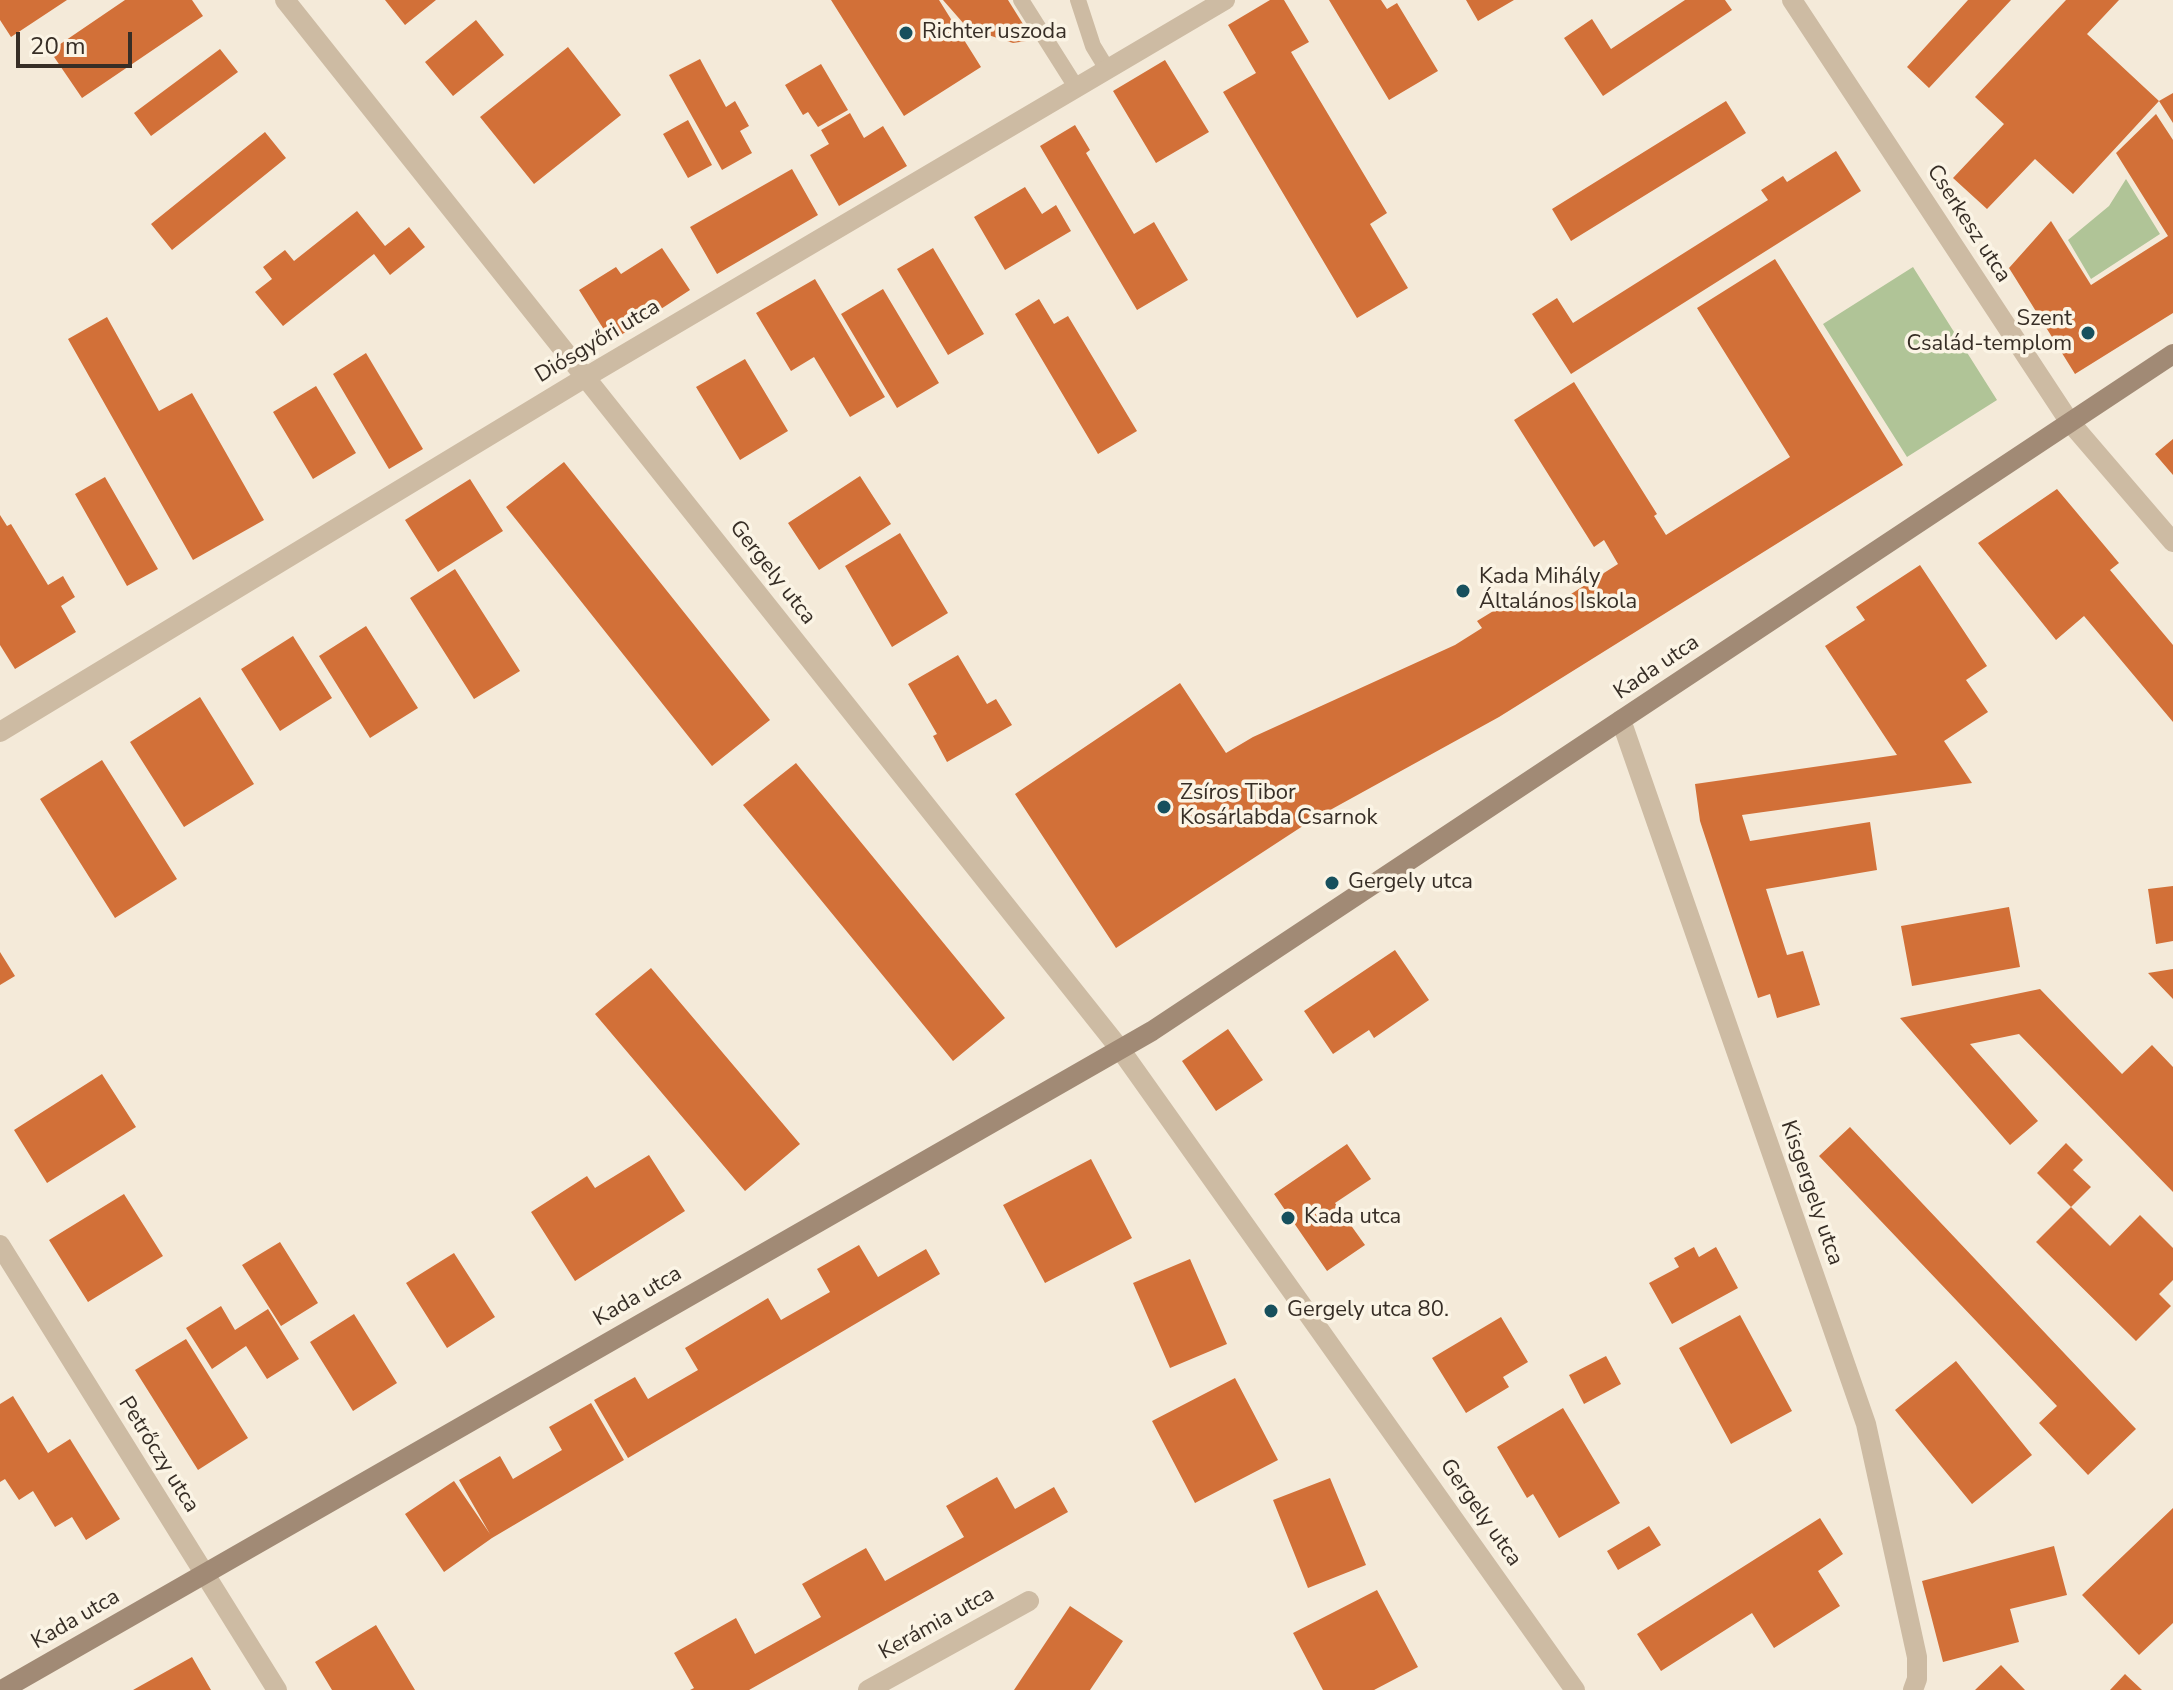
<!DOCTYPE html>
<html>
<head>
<meta charset="utf-8">
<style>
  body { margin:0 }
  #map { position:relative; width:2173px; height:1690px; overflow:hidden; background:#f4ead9; font-family:"Nunito Sans",sans-serif }
  canvas { display:block }
  .scale { position:absolute; left:16px; top:32px; width:116px; height:36px; box-sizing:border-box; border:4px solid #372e26; border-top:0; padding-left:10px; font-size:24px; line-height:28px; white-space:nowrap; color:#372e26; -webkit-text-stroke:6px #fbf4e5; paint-order:stroke }
</style>
</head>
<body>
<div id="map">
<canvas width="2173" height="1690"></canvas>
<div class="scale">20 m</div>
</div>
<script>
const ctx = document.querySelector('canvas').getContext('2d');
ctx.lineJoin = 'round';
function fill(path, color) { ctx.fillStyle = color; ctx.fill(path, 'evenodd'); }
function strokePath(path, color, width, dash) { ctx.strokeStyle = color; ctx.lineWidth = width; ctx.lineCap = dash ? 'butt' : 'round'; ctx.setLineDash(dash || []); ctx.stroke(path); }
function drawText(font, color, halo, rows, align = 'center') {
  ctx.font = font + ' "Nunito Sans",sans-serif'; ctx.lineWidth = 7; ctx.setLineDash([]); ctx.textBaseline = 'middle'; ctx.strokeStyle = halo; ctx.fillStyle = color; for (const [text, x, y, turn = 0] of rows) {
    ctx.save(); ctx.translate(x, y); ctx.rotate((+turn || 0) * Math.PI / 180); ctx.textAlign = isNaN(turn) ? turn : align; if (halo) ctx.strokeText(text, 0, 0); ctx.fillText(text, 0, 0); ctx.restore();
  }
}
const green = new Path2D(`
  M2126 179 2160 234 2091 279 2068 240 2109 206Z
  M1913 267 1997 400 1907 457 1823 324Z`);
const building = new Path2D(`
  M0 0H67L11 37 0 20Z
  M125 0H192L203 16 82 98 50 51Z
  M385 0H436L405 25Z
  M831 0H939L981 67 904 116Z
  M943 0H1008L1033 40 1013 43 979 32 964 24Z
  M1270 0H1284L1309 42 1291 52 1387 213 1370 224 1408 288 1357 318 1223 92 1256 73 1228 25Z
  M1329 0H1381L1387 9 1397 3 1438 71 1389 100Z
  M1466 0H1514L1478 21Z
  M1685 0H1725L1732 10 1603 96 1564 38 1592 19 1611 49Z
  M1968 0H2011L1929 88 1907 67Z
  M2066 0H2119L2087 34 2159 101 2073 194 2035 159 1987 209 1953 178 2004 124 1975 97Z
  M476 20 504 55 453 96 425 62Z
  M568 47 621 115 534 184 480 117Z
  M220 49 238 72 151 136 134 113Z
  M700 59 726 107 735 101 749 126 740 131 752 153 722 170 669 75Z
  M1165 60 1209 132 1156 163 1113 91Z
  M821 64 848 110 818 127 808 112 803 115 785 85Z
  M2173 93V123L2159 101Z
  M1726 101 1746 133 1571 241 1552 209Z
  M850 113 864 138 883 126 907 166 839 206 810 155 829 144 821 130Z
  M2156 114 2173 140V313L2075 374 2009 268 2051 221 2091 285 2168 236 2116 153Z
  M688 120 712 165 688 178 663 134Z
  M1075 125 1090 150 1086 153 1134 234 1154 222 1188 280 1137 310 1040 146Z
  M265 132 286 158 172 250 151 224Z
  M1836 151 1861 191 1571 374 1532 314 1557 298 1573 323 1768 200 1761 190 1783 176 1787 182Z
  M792 169 818 215 717 274 690 227Z
  M1025 187 1042 214 1056 205 1071 231 1005 270 974 217Z
  M357 211 385 246 409 227 425 247 390 275 374 254 283 326 255 292 272 279 263 267 285 250 294 261Z
  M662 248 690 290 618 337 606 333 579 290 616 267 621 274Z
  M933 248 984 334 948 355 897 269Z
  M1775 259 1903 465 1499 717 1312 820 1116 948 1015 794 1180 683 1226 753 1253 737 1455 645 1482 628 1477 621 1513 599 1518 606 1536 594 1546 610 1618 564 1604 540 1594 547 1514 420 1574 382 1657 514 1654 516 1666 535 1790 457 1697 308Z
  M815 279 885 397 850 417 814 357 791 371 756 313Z
  M883 289 939 383 897 408 841 314Z
  M1039 299 1054 324 1068 316 1137 431 1098 454 1015 314Z
  M107 317 159 411 192 393 264 520 193 560 68 339Z
  M366 353 423 449 389 469 333 374Z
  M745 359 788 431 740 460 696 387Z
  M316 386 356 453 313 479 273 412Z
  M2173 439V475L2155 454Z
  M564 462 770 720 712 766 506 507Z
  M860 476 891 524 819 570 788 523Z
  M105 477 158 569 127 586 75 494Z
  M470 479 503 531 438 572 405 520Z
  M2057 489 2119 563 2110 570 2173 645V722L2084 616 2056 640 1978 543Z
  M0 515 7 526 11 524 48 585 63 576 75 597 61 606 76 632 15 669 0 645Z
  M900 533 948 613 892 647 845 566Z
  M1920 565 1987 666 1966 680 1988 712 1944 741 1972 783 1742 815 1750 841 1870 822 1877 870 1766 889 1787 955 1803 951 1820 1005 1777 1018 1770 994 1758 998 1700 821 1695 784 1897 755 1825 646 1865 620 1856 607Z
  M455 569 520 671 474 699 410 598Z
  M366 626 418 708 370 738 319 656Z
  M293 636 332 698 280 731 241 669Z
  M958 655 987 704 996 699 1012 725 947 762 933 736 937 734 908 684Z
  M200 697 254 784 184 827 130 742Z
  M102 760 177 879 115 918 40 799Z
  M796 763 1005 1018 953 1061 743 805Z
  M2173 886V941L2156 944 2148 889Z
  M2009 907 2020 967 1912 986 1901 926Z
  M1395 950 1429 1000 1374 1038 1369 1030 1333 1054 1304 1011Z
  M0 952 15 976 0 985Z
  M651 968 800 1144 745 1191 595 1014Z
  M2173 969V999L2148 973Z
  M2040 989 2122 1074 2152 1045 2173 1067V1192L2019 1034 1970 1044 2038 1121 2010 1145 1900 1018Z
  M1228 1029 1263 1080 1216 1111 1182 1061Z
  M102 1074 136 1127 47 1183 14 1130Z
  M1850 1127 2136 1429 2088 1475 2039 1423 2057 1406 1819 1156Z
  M2066 1143 2083 1160 2073 1170 2091 1187 2071 1207 2037 1173Z
  M1347 1144 1371 1179 1335 1203 1365 1245 1327 1271 1274 1194Z
  M649 1155 685 1211 575 1281 531 1212 587 1176 595 1188Z
  M1091 1159 1132 1238 1045 1283 1003 1205Z
  M124 1194 163 1256 88 1302 49 1240Z
  M2071 1207 2110 1246 2140 1215 2173 1248V1280L2159 1294 2171 1306 2136 1341 2036 1242Z
  M280 1242 318 1303 281 1326 242 1265Z
  M859 1245 878 1277 926 1249 940 1274 628 1458 594 1400 635 1377 648 1399 698 1370 685 1348 768 1298 781 1320 830 1292 817 1269Z
  M1694 1247 1699 1257 1716 1247 1738 1288 1672 1324 1649 1283 1679 1267 1674 1258Z
  M454 1253 495 1317 447 1348 406 1283Z
  M1190 1259 1227 1344 1170 1368 1133 1283Z
  M221 1306 235 1330 268 1309 299 1359 267 1379 246 1346 212 1369 186 1328Z
  M354 1314 397 1383 353 1411 310 1342Z
  M1740 1315 1792 1411 1731 1444 1679 1348Z
  M1501 1317 1528 1362 1503 1377 1509 1387 1466 1413 1432 1358Z
  M186 1339 248 1438 198 1470 135 1370Z
  M1606 1356 1621 1384 1584 1404 1569 1375Z
  M1956 1361 2032 1455 1972 1504 1895 1410Z
  M1235 1378 1278 1460 1195 1503 1152 1421Z
  M13 1396 48 1453 70 1439 120 1519 86 1540 72 1517 55 1527 33 1491 19 1500 5 1479 0 1482V1404Z
  M591 1403 624 1460 492 1538 444 1572 405 1514 454 1481 490 1534 459 1480 500 1456 513 1479 562 1450 549 1427Z
  M1563 1408 1620 1503 1559 1538 1533 1494 1527 1498 1497 1447Z
  M997 1477 1015 1509 1054 1487 1068 1512 749 1690H690L694 1688 674 1653 736 1618 755 1654 821 1617 802 1584 866 1548 885 1581 964 1537 946 1506Z
  M1330 1478 1366 1565 1308 1588 1273 1500Z
  M2173 1508V1623L2139 1655 2082 1595Z
  M1820 1518 1843 1554 1818 1571 1840 1606 1774 1648 1752 1613 1661 1671 1637 1634Z
  M1649 1526 1661 1545 1618 1570 1607 1551Z
  M2054 1546 2067 1595 2010 1609 2019 1642 1943 1662 1922 1581Z
  M1377 1590 1418 1667 1374 1690H1323L1293 1633Z
  M1070 1606 1123 1641 1090 1690H1014Z
  M376 1625 415 1690H332L315 1662Z
  M192 1657 211 1690H133Z
  M2001 1665 2025 1690H1975Z
  M2125 1674 2142 1690H2110Z`);
const lane = new Path2D(`
  M1021 0 1076 87
  M1078 0 1093 46 1107 69`);
const street = new Path2D(`
  M285 0 1120 1049 1575 1690
  M1792 0 2069 421 2173 542
  M1621 720 1866 1424 1917 1657V1679L1913 1690
  M0 732 586 377 1225 0
  M0 1245 277 1690
  M868 1690 1029 1601`);
const secondary = new Path2D(`
  M2 1690 1152 1031 2173 354`);
const markers = [
  [906,33,8,"#17505d"],
  [2088,333,8,"#17505d"],
  [1463,591,8,"#17505d"],
  [1164,807,8,"#17505d"],
  [1332,883,8,"#17505d"],
  [1288,1218,8,"#17505d"],
  [1271,1311,8,"#17505d"]
];
const poiNames = [
  ["Richter uszoda",922,33],
  ["Szent",2072,320,"right"],
  ["Család-templom",2072,345,"right"],
  ["Kada Mihály",1479,578],
  ["Általános Iskola",1479,603],
  ["Zsíros Tibor",1180,794],
  ["Kosárlabda Csarnok",1180,819],
  ["Gergely utca",1348,883],
  ["Kada utca",1304,1218],
  ["Gergely utca 80.",1287,1311]
];
const streetNames = [
  ["Cserkesz utca",1968,224,57],
  ["Diósgyőri utca",598,342,-31],
  ["Gergely utca",772,573,52],
  ["Kada utca",1657,668,-34],
  ["Kisgergely utca",1811,1193,71],
  ["Kada utca",638,1297,-30],
  ["Petrőczy utca",158,1455,58],
  ["Gergely utca",1480,1513,55],
  ["Kada utca",76,1620,-30],
  ["Kerámia utca",937,1624,-29]
];
fill(green, '#b0c497');
fill(building, '#d27038');
strokePath(lane, '#cdbba3', 16);
strokePath(street, '#cdbba3', 20);
strokePath(secondary, '#a18a75', 20);
for (const [x, y, r, color] of markers) { const dot = new Path2D(); dot.arc(x, y, r, 0, 2 * Math.PI); ctx.fillStyle = color; ctx.fill(dot); strokePath(dot, '#fbf4e5', 3); }
drawText('22px', '#372e26', '#fbf4e5', poiNames, 'left');
drawText('22px', '#372e26', '#fbf4e5', streetNames);
</script>
</body>
</html>
